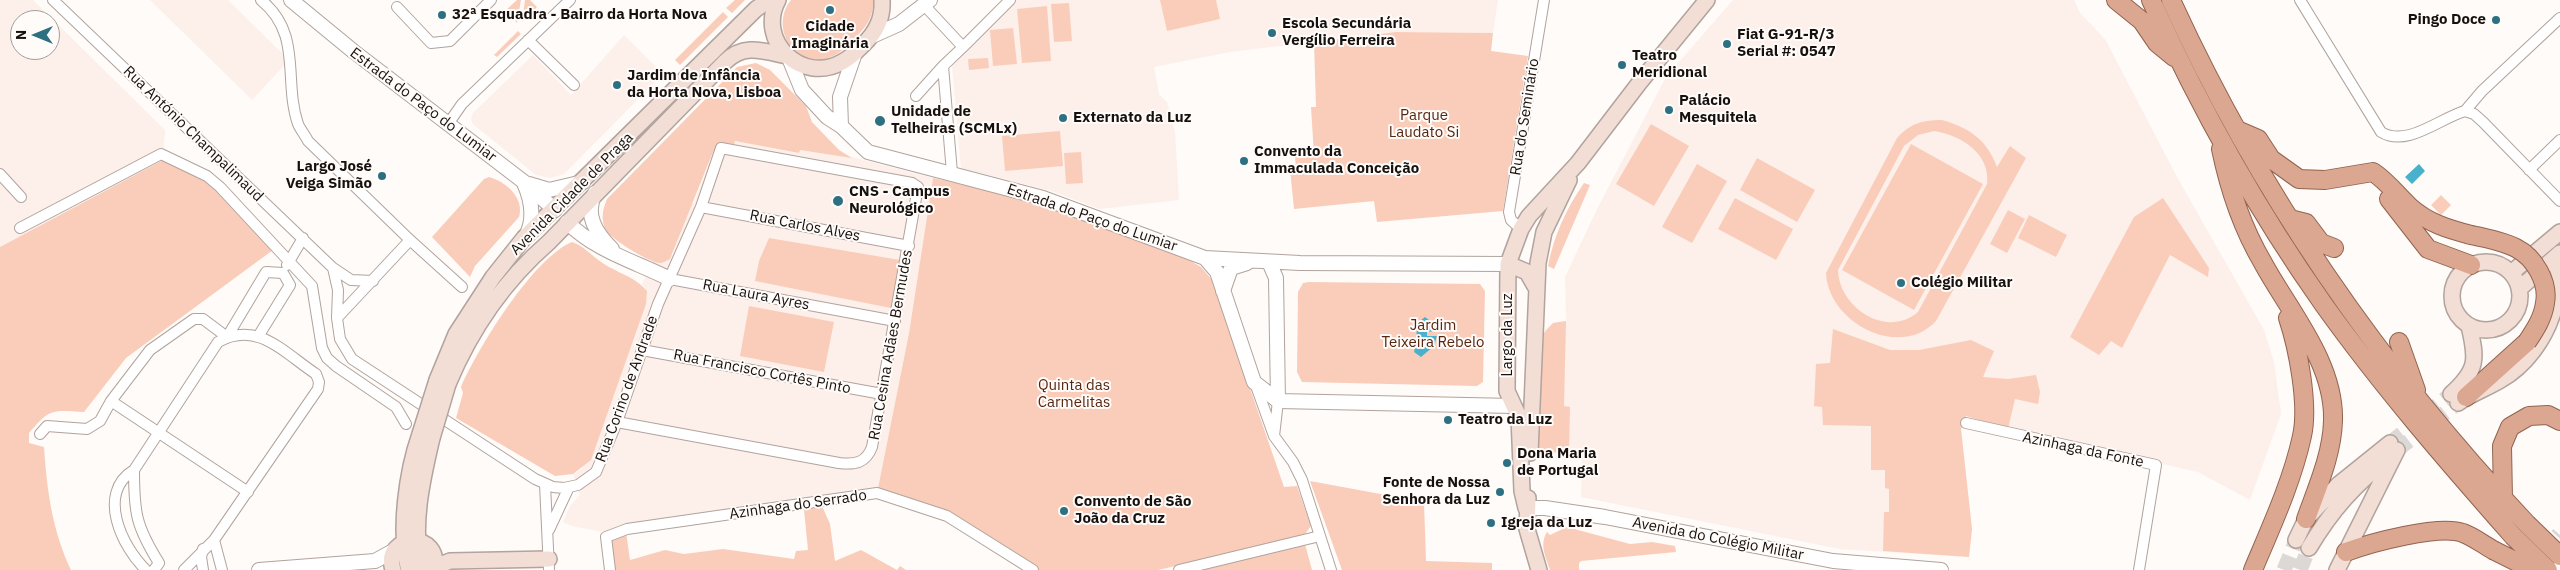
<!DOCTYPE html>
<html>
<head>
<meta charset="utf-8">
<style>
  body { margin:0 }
  #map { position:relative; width:2560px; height:570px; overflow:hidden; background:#fefbf9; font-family:"IBM Plex Sans",sans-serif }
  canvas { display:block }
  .north { position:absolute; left:10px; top:10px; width:50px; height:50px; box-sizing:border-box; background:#fefbf9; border:1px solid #a19d9b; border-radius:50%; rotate:270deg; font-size:14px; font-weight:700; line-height:20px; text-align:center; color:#16110e }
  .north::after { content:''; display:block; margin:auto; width:18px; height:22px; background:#2d7081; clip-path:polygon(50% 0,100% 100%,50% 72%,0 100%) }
</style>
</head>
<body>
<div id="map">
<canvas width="2560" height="570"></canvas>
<div class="north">N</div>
</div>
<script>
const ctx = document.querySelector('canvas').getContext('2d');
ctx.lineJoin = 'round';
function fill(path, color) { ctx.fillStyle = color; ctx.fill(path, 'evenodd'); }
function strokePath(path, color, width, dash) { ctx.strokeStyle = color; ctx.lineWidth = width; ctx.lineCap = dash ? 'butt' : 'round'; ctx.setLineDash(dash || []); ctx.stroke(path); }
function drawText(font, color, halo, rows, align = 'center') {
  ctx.font = font + ' "IBM Plex Sans",sans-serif'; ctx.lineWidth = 4; ctx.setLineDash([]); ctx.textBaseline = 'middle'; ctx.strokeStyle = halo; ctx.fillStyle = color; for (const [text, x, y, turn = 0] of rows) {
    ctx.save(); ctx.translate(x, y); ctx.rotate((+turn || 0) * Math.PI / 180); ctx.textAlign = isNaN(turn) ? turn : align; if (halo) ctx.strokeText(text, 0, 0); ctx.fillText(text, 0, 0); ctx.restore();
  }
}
const built = new Path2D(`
  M0 0H33L165 130 163 160 0 247ZM20 20H50V50H20Z
  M150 0H228L289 60 252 100Z
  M1016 0H1498L1493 33 1396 32 1230 52 1154 67 1159 94 1167 102 1175 133 1179 200 1100 209 1051 191 961 168 952 65Z
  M1733 0H2074L2080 13 2105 39 2177 177 2264 330 2274 362 2281 414 2250 500 2198 472 2027 433 1966 416 1961 429 1972 529 1969 557 1840 549 1581 497 1582 453 1539 452V376L1545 330 1553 323 1566 321 1565 277 1598 207 1666 77Z
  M624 35 663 74 564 174 550 178 536 175 473 124 471 119 473 113 533 55 571 95Z
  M734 141 798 153 799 150 852 157 933 178 909 333 878 488 623 524 603 532 572 526 563 522 570 506 580 495 573 474 582 469 647 291 642 284 654 261H666L673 254 691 203 694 204 713 152 717 147Z`);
const green = new Path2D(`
  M517 0H521L517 23 506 10Z
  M525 0H530L537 7 522 22Z
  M735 0H745L732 13 726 8Z
  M791 0H873C874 16 867 26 856 37 847 45 840 55 828 58 794 69 769 27 791 0Z
  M1160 0H1216L1220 19 1167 31Z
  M1069 3 1072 41 1054 42 1051 4Z
  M1047 6 1051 61 1022 63 1017 9Z
  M723 12 728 17 680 65 675 60Z
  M1013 28 1017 64 993 66 990 30Z
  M518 31 521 34 497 57 494 55Z
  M1396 32 1493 33 1491 51 1528 56 1503 211 1377 222 1374 201 1294 209 1290 169 1296 168 1295 157 1314 155 1311 107H1316L1314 42Z
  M988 58 989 68 969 70 968 59Z
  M756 63 770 70 806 106 812 122 839 150 852 158 800 150 799 153 735 141 734 145 717 147 713 152 670 259C666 261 663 263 659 263 647 261 612 240 606 230 600 219 603 209 607 199L737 67Z
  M1942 120C1970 128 1987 140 1997 167L2010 146 2026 158 1936 321C1900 360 1828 323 1826 273L1897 138C1911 123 1922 120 1942 120ZM1934 131C1961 135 1991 154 1987 184L1918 312C1887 339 1839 308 1838 270L1904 146 1918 135Z
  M1651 124 1689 146 1654 206 1616 184Z
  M1060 131 1063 166 1005 171 1002 136Z
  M1911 144 1983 184 1914 310 1842 270Z
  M1081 152 1083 183 1066 184 1064 153Z
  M1757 158 1815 190 1797 222 1740 190Z
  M163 160 209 182 273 250 126 358 84 412C52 410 50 408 29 433V443L44 447C47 490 52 530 71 570H0V247Z
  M1697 164 1727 181 1692 243 1662 227Z
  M489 177C506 181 525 199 519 217L475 266 470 277 432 237 484 179Z
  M933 178 1032 200 1189 260 1201 267 1213 281 1284 487 1297 486 1311 526 1303 537 1158 570H1039L953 515 878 488 909 333Z
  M1584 183 1590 185 1554 269 1548 266C1554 235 1566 209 1584 183Z
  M2441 195 2451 205 2441 215 2431 205Z
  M1735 198 1793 229 1776 260 1718 229Z
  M2163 198 2209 268 2208 277 2170 255 2122 348 2111 341 2099 355 2070 337 2134 217Z
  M2008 210 2025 219 2007 253 1990 244Z
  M2029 215 2067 235 2056 257 2018 238Z
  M769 238 900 260 891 308 755 281 759 261Z
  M572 242C584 246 591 255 601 262 615 272 636 277 647 291L646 304 591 460 573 474 555 476 456 418 463 393 461 387C478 348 533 258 572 242Z
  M1309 282 1480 284 1485 291 1483 382 1477 386 1302 382 1297 372 1298 292 1303 283Z
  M749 306 834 322 824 372 740 356Z
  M1566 321 1564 406 1570 407 1569 453 1539 452V376L1542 335 1553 323Z
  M1833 329 1890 350H1919L1971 340 1994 351 1983 377 2008 379 2036 375 2040 392 2038 404 2015 399 2008 429 1966 416 1961 429 1972 529 1969 557 1883 551 1884 512H1889V489L1885 488V470H1871V426L1823 425 1822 407 1814 406 1816 364 1830 363Z
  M1310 481 1424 502 1426 561 1492 563V570H1342Z
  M822 506 830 524 835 561 861 550 897 570 900 566 906 570H614L610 545 613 538 626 532 630 560 665 550 684 554 723 549 794 559 796 551 808 550 804 510Z
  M1567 527 1630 544 1652 542 1675 546 1676 552 1581 561 1579 563V570H1550C1546 557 1539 545 1547 532L1550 535Z
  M1305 544 1312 570H1193Z`);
const water = new Path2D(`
  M2419 164 2425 171 2412 184 2405 177Z
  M1425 317 1434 324 1437 331 1427 332V336H1437L1434 346 1421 357 1414 352 1417 338 1416 324Z`);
const secondaryTunnel = new Path2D(`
  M2390 443 2451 394
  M2397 450 2458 403
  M2284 570 2296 540
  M2300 570 2309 548`);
const trunkTunnel = new Path2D(`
  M2540 557 2560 535`);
const minor = new Path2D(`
  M53 0 333 268 351 280 373 281
  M261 0C303 34 283 80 298 124 300 129 305 135 308 141L410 240 337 318
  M2300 0 2381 132C2407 148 2440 118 2465 111
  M924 5 963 47 943 66 952 173
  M397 7 431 43 450 41 491 0
  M528 40 574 85
  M963 47 1010 0
  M916 96 943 66
  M2465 111 2482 91 2560 18
  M2465 111 2474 114 2483 122 2560 201
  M448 124 462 104 570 0
  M2529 170 2560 140
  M0 174 21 197
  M701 207 909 246
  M20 228 161 154 207 176 220 187 312 286 322 348 327 358 336 366 396 407 406 424
  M1521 229 1511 220 1509 212 1544 0
  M410 240 462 287
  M287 265 303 238
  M333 268 338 290 337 318 340 339 352 359 535 479 553 487 564 488 578 485 596 472 617 422 658 304 701 207 721 148 912 183 918 187 872 447C866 463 855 465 839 463L617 422
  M670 279 895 321
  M642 350 882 394
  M1255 383 1274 436 1293 462 1302 480 1331 570
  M111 401 248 492
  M1966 423 2156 465 2139 570
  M40 434 47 426 87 429 100 421 111 401 150 350 194 319H203L227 337 266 272 283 273 290 285 259 335
  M1274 436 1278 401
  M134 470C134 513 136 526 159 563L154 570
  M545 484 549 570
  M549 530 569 487
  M214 540 222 570
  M146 570C122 547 96 493 134 470L218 342C258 320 284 353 316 374L319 382 318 389 214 540 184 570
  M203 570 201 557 203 549
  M610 570 606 537 627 529 877 493 947 516 1033 570
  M1179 570 1320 536`);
const tertiary = new Path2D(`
  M291 0 353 51 524 182 555 210
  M870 37 899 24 930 0
  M789 58 802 90 827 117 841 126 868 152 1043 198 1205 258 1300 263 1508 264
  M841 126 840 97 855 53
  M524 183C532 201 535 219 526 236
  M529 184 549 190 583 182
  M595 193C584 215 596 233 612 249
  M567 222C596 251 634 261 670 279
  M1205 258 1217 272 1254 382 1278 401 1514 406
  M1269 262 1276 278 1278 401
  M1223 291 1231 268 1247 263
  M1526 508H1545L1605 517 1833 561 1941 570
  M259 570 375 561 395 550`);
const secondary = new Path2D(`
  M778 0C756 41 802 85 842 62 850 58 857 51 863 45 876 32 883 19 882 0
  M2452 296a34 34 0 1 1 68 0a34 34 0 1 1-68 0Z
  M1508 264 1527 272 1535 286
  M2511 273 2560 232
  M2519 289 2560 253
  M437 380 456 334 493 277 524 238 756 9 769 0
  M448 384C471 329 504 281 549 242L725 62C744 43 763 51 787 56
  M2451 394C2478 370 2477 359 2469 326
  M2458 403C2471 394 2485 389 2499 381 2526 366 2546 338 2554 309 2558 294 2553 284 2560 267
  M1530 453 1538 263 1544 232 1569 180
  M1528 498 1527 529 1539 570
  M1526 508 1522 491 1519 417 1507 391 1508 264 1521 229 1529 216 1578 163 1640 82 1707 0
  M2296 540 2306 519 2339 484 2390 443
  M2309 548C2333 508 2354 486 2390 456
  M393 570C381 532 445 531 433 570
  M409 570C398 532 407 471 420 434
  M422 570C411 528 422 480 432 438
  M434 570 440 565 450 561 549 559
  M2337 570 2397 450`);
const trunk = new Path2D(`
  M2116 0 2142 21 2157 43 2174 57
  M2151 0C2199 106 2257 210 2324 305 2382 386 2447 461 2513 536
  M2171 0C2259 193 2382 370 2527 524
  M2237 130 2258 139 2271 159 2299 179 2325 180 2373 172C2388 182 2397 195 2410 207 2428 223 2448 229 2471 235
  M2221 149C2229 188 2243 229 2263 263 2289 311 2335 363 2333 421 2332 455 2317 488 2306 519
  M2389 199 2428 249 2471 265
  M2290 219 2306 223 2321 243 2334 248
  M2399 342 2416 390
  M2466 397 2527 342
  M2503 498 2502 446 2510 427 2529 416 2548 415 2560 421
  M2346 552C2370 543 2440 524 2463 533 2474 537 2484 545 2493 550
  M2253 570C2271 527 2292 482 2302 436 2309 405 2298 348 2288 318`);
const secondaryBridge = new Path2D(`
  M420 434 437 380
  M432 438 448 384`);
const trunkBridge = new Path2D(`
  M2471 235C2486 238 2502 241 2516 248 2534 257 2549 282 2545 303 2543 318 2535 330 2527 342
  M2527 524 2560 556
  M2513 536 2548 570
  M2493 550 2533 570`);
const markers = [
  [830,10,5,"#2d7081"],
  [442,15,5,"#2d7081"],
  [2496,20,5,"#2d7081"],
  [1272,33,5,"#2d7081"],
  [1727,44,5,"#2d7081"],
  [1622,65,5,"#2d7081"],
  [617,85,5,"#2d7081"],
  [1669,110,5,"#2d7081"],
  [1063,118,5,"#2d7081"],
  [880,121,6,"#2d7081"],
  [1244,161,5,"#2d7081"],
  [382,176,5,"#2d7081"],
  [838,201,6,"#2d7081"],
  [1901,283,5,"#2d7081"],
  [1448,420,5,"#2d7081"],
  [1507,463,5,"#2d7081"],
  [1500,492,5,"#2d7081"],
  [1064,511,5,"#2d7081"],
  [1491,523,5,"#2d7081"]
];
const poiNames = [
  ["32ª Esquadra - Bairro da Horta Nova",452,15],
  ["Pingo Doce",2486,20,"right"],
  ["Escola Secundária",1282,24],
  ["Vergílio Ferreira",1282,41],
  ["Cidade",830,27,"center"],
  ["Imaginária",830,44,"center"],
  ["Fiat G-91-R/3",1737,35],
  ["Serial #: 0547",1737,52],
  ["Teatro",1632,56],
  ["Meridional",1632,73],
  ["Jardim de Infância",627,76],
  ["da Horta Nova, Lisboa",627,93],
  ["Palácio",1679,101],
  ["Mesquitela",1679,118],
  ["Unidade de",891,112],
  ["Telheiras (SCMLx)",891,129],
  ["Externato da Luz",1073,118],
  ["Convento da",1254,152],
  ["Immaculada Conceição",1254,169],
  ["Largo José",372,167,"right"],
  ["Veiga Simão",372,184,"right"],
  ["CNS - Campus",849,192],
  ["Neurológico",849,209],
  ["Colégio Militar",1911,283],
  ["Teatro da Luz",1458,420],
  ["Dona Maria",1517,454],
  ["de Portugal",1517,471],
  ["Fonte de Nossa",1490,483,"right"],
  ["Senhora da Luz",1490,500,"right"],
  ["Convento de São",1074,502],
  ["João da Cruz",1074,519],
  ["Igreja da Luz",1501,523]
];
const streetNames = [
  ["Estrada do Paço do Lumiar",423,105,37],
  ["Rua do Seminário",1525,117,-81],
  ["Rua António Champalimaud",193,134,44],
  ["Avenida Cidade de Praga",572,194,-45],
  ["Estrada do Paço do Lumiar",1092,218,19],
  ["Rua Carlos Alves",805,226,11],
  ["Rua Laura Ayres",756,295,11],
  ["Largo da Luz",1508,335,-90],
  ["Rua Cesina Adães Bermudes",891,345,-80],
  ["Rua Francisco Cortês Pinto",762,372,11],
  ["Rua Corino de Andrade",627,389,-70],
  ["Azinhaga da Fonte",2083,450,12],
  ["Azinhaga do Serrado",798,505,-8],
  ["Avenida do Colégio Militar",1718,539,11]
];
const parkNames = [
  ["Parque",1424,116],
  ["Laudato Si",1424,133],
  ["Jardim",1433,326],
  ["Teixeira Rebelo",1433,343],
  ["Quinta das",1074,386],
  ["Carmelitas",1074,403]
];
fill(built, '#fdefe9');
fill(green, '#facdba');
fill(water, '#49b1cb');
strokePath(secondaryTunnel, '#dbd8d6', 15, [15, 8]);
strokePath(trunkTunnel, '#dbd8d6', 18, [18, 9]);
strokePath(minor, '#b1a39d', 12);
strokePath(tertiary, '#b1a39d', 16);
strokePath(secondary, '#b1a39d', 18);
strokePath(trunk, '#916450', 20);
strokePath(minor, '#fff', 10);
strokePath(tertiary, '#fff', 14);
strokePath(secondary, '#f2ded5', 15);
strokePath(trunk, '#dca790', 18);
strokePath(secondaryBridge, '#b1a39d', 18, []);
strokePath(trunkBridge, '#916450', 20, []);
strokePath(secondaryBridge, '#f2ded5', 15);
strokePath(trunkBridge, '#dca790', 18);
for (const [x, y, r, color] of markers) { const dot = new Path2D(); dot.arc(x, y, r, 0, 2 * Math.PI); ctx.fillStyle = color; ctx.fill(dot); strokePath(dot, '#fefbf9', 2); }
drawText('bold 15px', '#16110e', '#fefbf9', poiNames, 'left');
drawText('15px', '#16110e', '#fefbf9', streetNames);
drawText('15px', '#56260e', '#fefbf9', parkNames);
</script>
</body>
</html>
